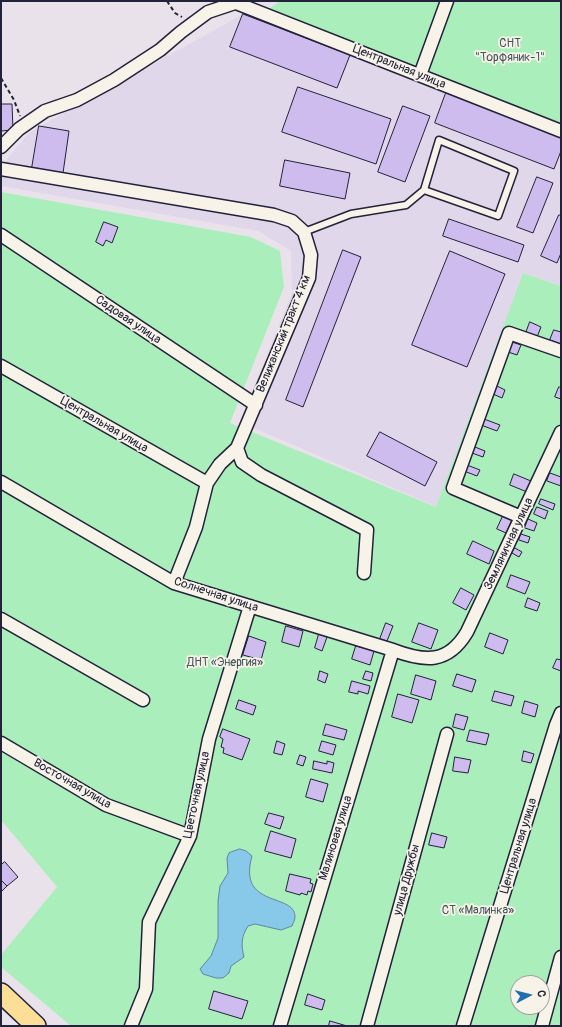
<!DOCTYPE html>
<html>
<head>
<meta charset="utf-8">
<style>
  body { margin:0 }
  #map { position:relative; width:562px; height:1027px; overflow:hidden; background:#eae2ea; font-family:Pangolin,sans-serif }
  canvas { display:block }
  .frame { position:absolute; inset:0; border:2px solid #22223b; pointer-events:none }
  .north { position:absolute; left:510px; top:975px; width:40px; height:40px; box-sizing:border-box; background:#f7f3e8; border:1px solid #a29fa3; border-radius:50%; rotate:83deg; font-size:11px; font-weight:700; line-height:16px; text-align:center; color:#22223b }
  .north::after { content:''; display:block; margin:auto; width:14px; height:18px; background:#1f6fb2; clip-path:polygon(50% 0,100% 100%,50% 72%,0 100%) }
</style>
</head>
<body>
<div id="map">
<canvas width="562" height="1027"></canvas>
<div class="frame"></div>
<div class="north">С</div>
</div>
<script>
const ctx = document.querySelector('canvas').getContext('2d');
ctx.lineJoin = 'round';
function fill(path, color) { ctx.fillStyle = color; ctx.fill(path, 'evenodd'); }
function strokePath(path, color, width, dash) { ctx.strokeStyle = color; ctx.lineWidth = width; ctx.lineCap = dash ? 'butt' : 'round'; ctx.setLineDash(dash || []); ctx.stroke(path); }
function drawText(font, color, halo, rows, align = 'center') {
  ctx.font = font + ' Pangolin,sans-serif'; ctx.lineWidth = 3.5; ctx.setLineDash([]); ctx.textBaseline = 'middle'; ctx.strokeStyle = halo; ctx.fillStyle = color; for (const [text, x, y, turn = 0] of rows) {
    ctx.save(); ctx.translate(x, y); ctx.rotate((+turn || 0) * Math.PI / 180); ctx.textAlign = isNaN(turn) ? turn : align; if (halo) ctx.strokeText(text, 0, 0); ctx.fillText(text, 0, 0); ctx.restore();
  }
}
const built = new Path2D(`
  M243 14 267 15 561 141V286L523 273 437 507 240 422 292 293 291 251 258 231 1 186V166L30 132Z`);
const green = new Path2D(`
  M280 1H561V126L269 9Z
  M1 192 251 237 280 251 284 287 230 423 436 507 523 273 561 286V1026H71L1 967V955L57 887 1 820ZM518 983H542V1007H518Z`);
const water = new Path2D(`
  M240 849 246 851 252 856C237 909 295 892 295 917 295 920 293 923 292 926L281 930 255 924 248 926C241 937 241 945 244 957L231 966 229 973 223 978H216L203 974 200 969 211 956 218 938V901L220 886 228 873 227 858 229 853Z`);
const building = new Path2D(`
  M243 14 350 55 337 88 230 47Z
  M298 87 391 119 376 164 282 132Z
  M446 93 561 137V151L554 169 435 123Z
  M1 104H12L13 130 1 131Z
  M403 106 430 116 405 182 378 172Z
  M39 126 69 131 63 173 32 168Z
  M285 160 350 173 345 199 280 186Z
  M537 177 553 183 533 233 517 227Z
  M559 215H561V253L557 263 541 256Z
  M449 219 524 245 518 262 443 236Z
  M104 222 118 227 112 243 106 240 103 246 96 242Z
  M343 250 361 257 303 407 286 400Z
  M450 251 505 274 467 367 412 345Z
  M530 322 541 327 537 337 526 333Z
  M554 330 561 332V344L550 340Z
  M512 342 521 345 517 355 508 352Z
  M497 386 505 390 502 398 493 394Z
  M559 387H561V399L555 397Z
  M484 419 500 425 497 431 481 425Z
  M380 432 437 462 425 486 367 456Z
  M475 447 485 451 483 457 472 453Z
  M467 465 480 470 477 476 464 471Z
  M550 473 561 477V486L547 481Z
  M514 474 531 481 527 492 510 485Z
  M541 499 555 504 553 510 539 504Z
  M537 507 548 511 545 519 534 514Z
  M503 516 512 520 506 533 497 529Z
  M528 519 537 523 534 531 525 528Z
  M521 534 530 537 528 543 519 540Z
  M473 541 494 551 489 564 467 554Z
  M515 548 522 552 519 557 512 553Z
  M511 575 530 582 525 594 507 587Z
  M461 588 474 595 466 610 453 603Z
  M528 598 540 603 537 611 525 607Z
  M386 623 393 626 387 641 380 639Z
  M419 623 438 630 431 649 412 642Z
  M286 626 303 631 299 647 282 642Z
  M490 633 508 640 503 654 485 647Z
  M319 634 327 637 322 651 315 648Z
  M249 636 266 642 261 660 243 655Z
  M356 646 374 651 370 665 352 659Z
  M557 659 561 660V671L553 668Z
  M320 671 328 674 325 683 318 680Z
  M366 671 373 673 371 681 363 679Z
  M457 674 476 680 472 692 453 686Z
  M416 675 436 681 431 700 411 694Z
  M352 681 370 686 368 694 358 691V694L349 692Z
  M495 691 514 696 511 706 492 701Z
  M398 694 419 700 412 723 392 717Z
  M239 700 256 706 253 715 236 709Z
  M525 701 538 705 535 717 522 713Z
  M456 714 468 717 464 730 453 727Z
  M326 724 347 730 344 740 323 735Z
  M223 729 250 739 242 760 223 753 224 748 221 747 223 739 220 737Z
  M470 730 489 734 486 745 467 741Z
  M277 741 285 744 282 755 274 753Z
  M322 741 336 745 333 755 319 751Z
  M524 751 534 754 531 763 522 761Z
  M300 755 306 757 303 766 297 764Z
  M455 757 471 760 468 773 453 771Z
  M314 761 327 764V761L334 763 332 773 313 769Z
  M311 779 328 784 323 802 306 797Z
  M269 813 284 817 280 829 265 824Z
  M271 831 296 839 291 858 265 851Z
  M432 833 447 837 444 848 429 845Z
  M5 862 18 877 7 886 1 880V865Z
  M290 874 311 879 310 883 313 884 311 892 308 891 307 895 301 893 300 895 286 891Z
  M1 880 7 886 1 892Z
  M214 991 248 1001 242 1019 209 1009Z
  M308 994 325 1000 322 1010 305 1005Z
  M330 1021 347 1026H329Z`);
const path = new Path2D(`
  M167 1 175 13 182 17
  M1 78 14 100 20 116`);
const service = new Path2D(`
  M304 232 351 214 406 205 424 190 498 216 514 171 439 140 424 190`);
const minor = new Path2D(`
  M236 3 561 131
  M420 75 447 1
  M1 147 19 129 45 111 77 100 114 80 160 50 181 32 208 12 241 1
  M1 169 274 215 292 221 304 232 311 255 309 278 237 448 242 462 261 475 367 530 364 573
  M1 235 256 405
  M1 366 207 483
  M1 482 174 583 393 650C425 662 448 664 467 632L561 432
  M521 517 453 488 509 333 561 351
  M174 583 196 527 207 483 220 464 237 448
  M1 619 143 700
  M1 743 106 805 190 836
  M131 1026 146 989 149 922 190 836 209 739 250 606
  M280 1026 393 650
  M367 1026 447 734
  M463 1026 556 725 561 713
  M542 1026 561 957`);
const primary = new Path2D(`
  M1 993 36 1026`);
const parkNames = [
  ["СНТ",510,44],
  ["\"Торфяник-1\"",510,58],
  ["ДНТ «Энергия»",225,663],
  ["CТ «Малинка»",478,911]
];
const streetNames = [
  ["Центральная улица",399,67,22],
  ["Садовая улица",128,320,34],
  ["Велижанский тракт 4 км",284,334,-68],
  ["Центральная улица",104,425,30],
  ["Земляничная улица",509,544,-65],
  ["Солнечная улица",216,595,18],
  ["Восточная улица",72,784,30],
  ["Цветочная улица",197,795,-78],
  ["Малиновая улица",336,838,-73],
  ["Центральная улица",519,846,-73],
  ["улица Дружбы",407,880,-75]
];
fill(built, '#e1d7eb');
fill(green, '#aaefbb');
fill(water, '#88c8e8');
strokePath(water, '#5f86a3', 1);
fill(building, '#cdbced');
strokePath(building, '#22223b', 1);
strokePath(service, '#22223b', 9);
strokePath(minor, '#22223b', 15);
strokePath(primary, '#22223b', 22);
strokePath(path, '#22223b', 2, [4, 3]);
strokePath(service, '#f7f3e8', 6);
strokePath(minor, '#f7f3e8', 12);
strokePath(primary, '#fdde96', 19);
drawText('12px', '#44555b', '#f7f3e8', parkNames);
drawText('12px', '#22223b', '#f7f3e8', streetNames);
</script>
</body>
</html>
